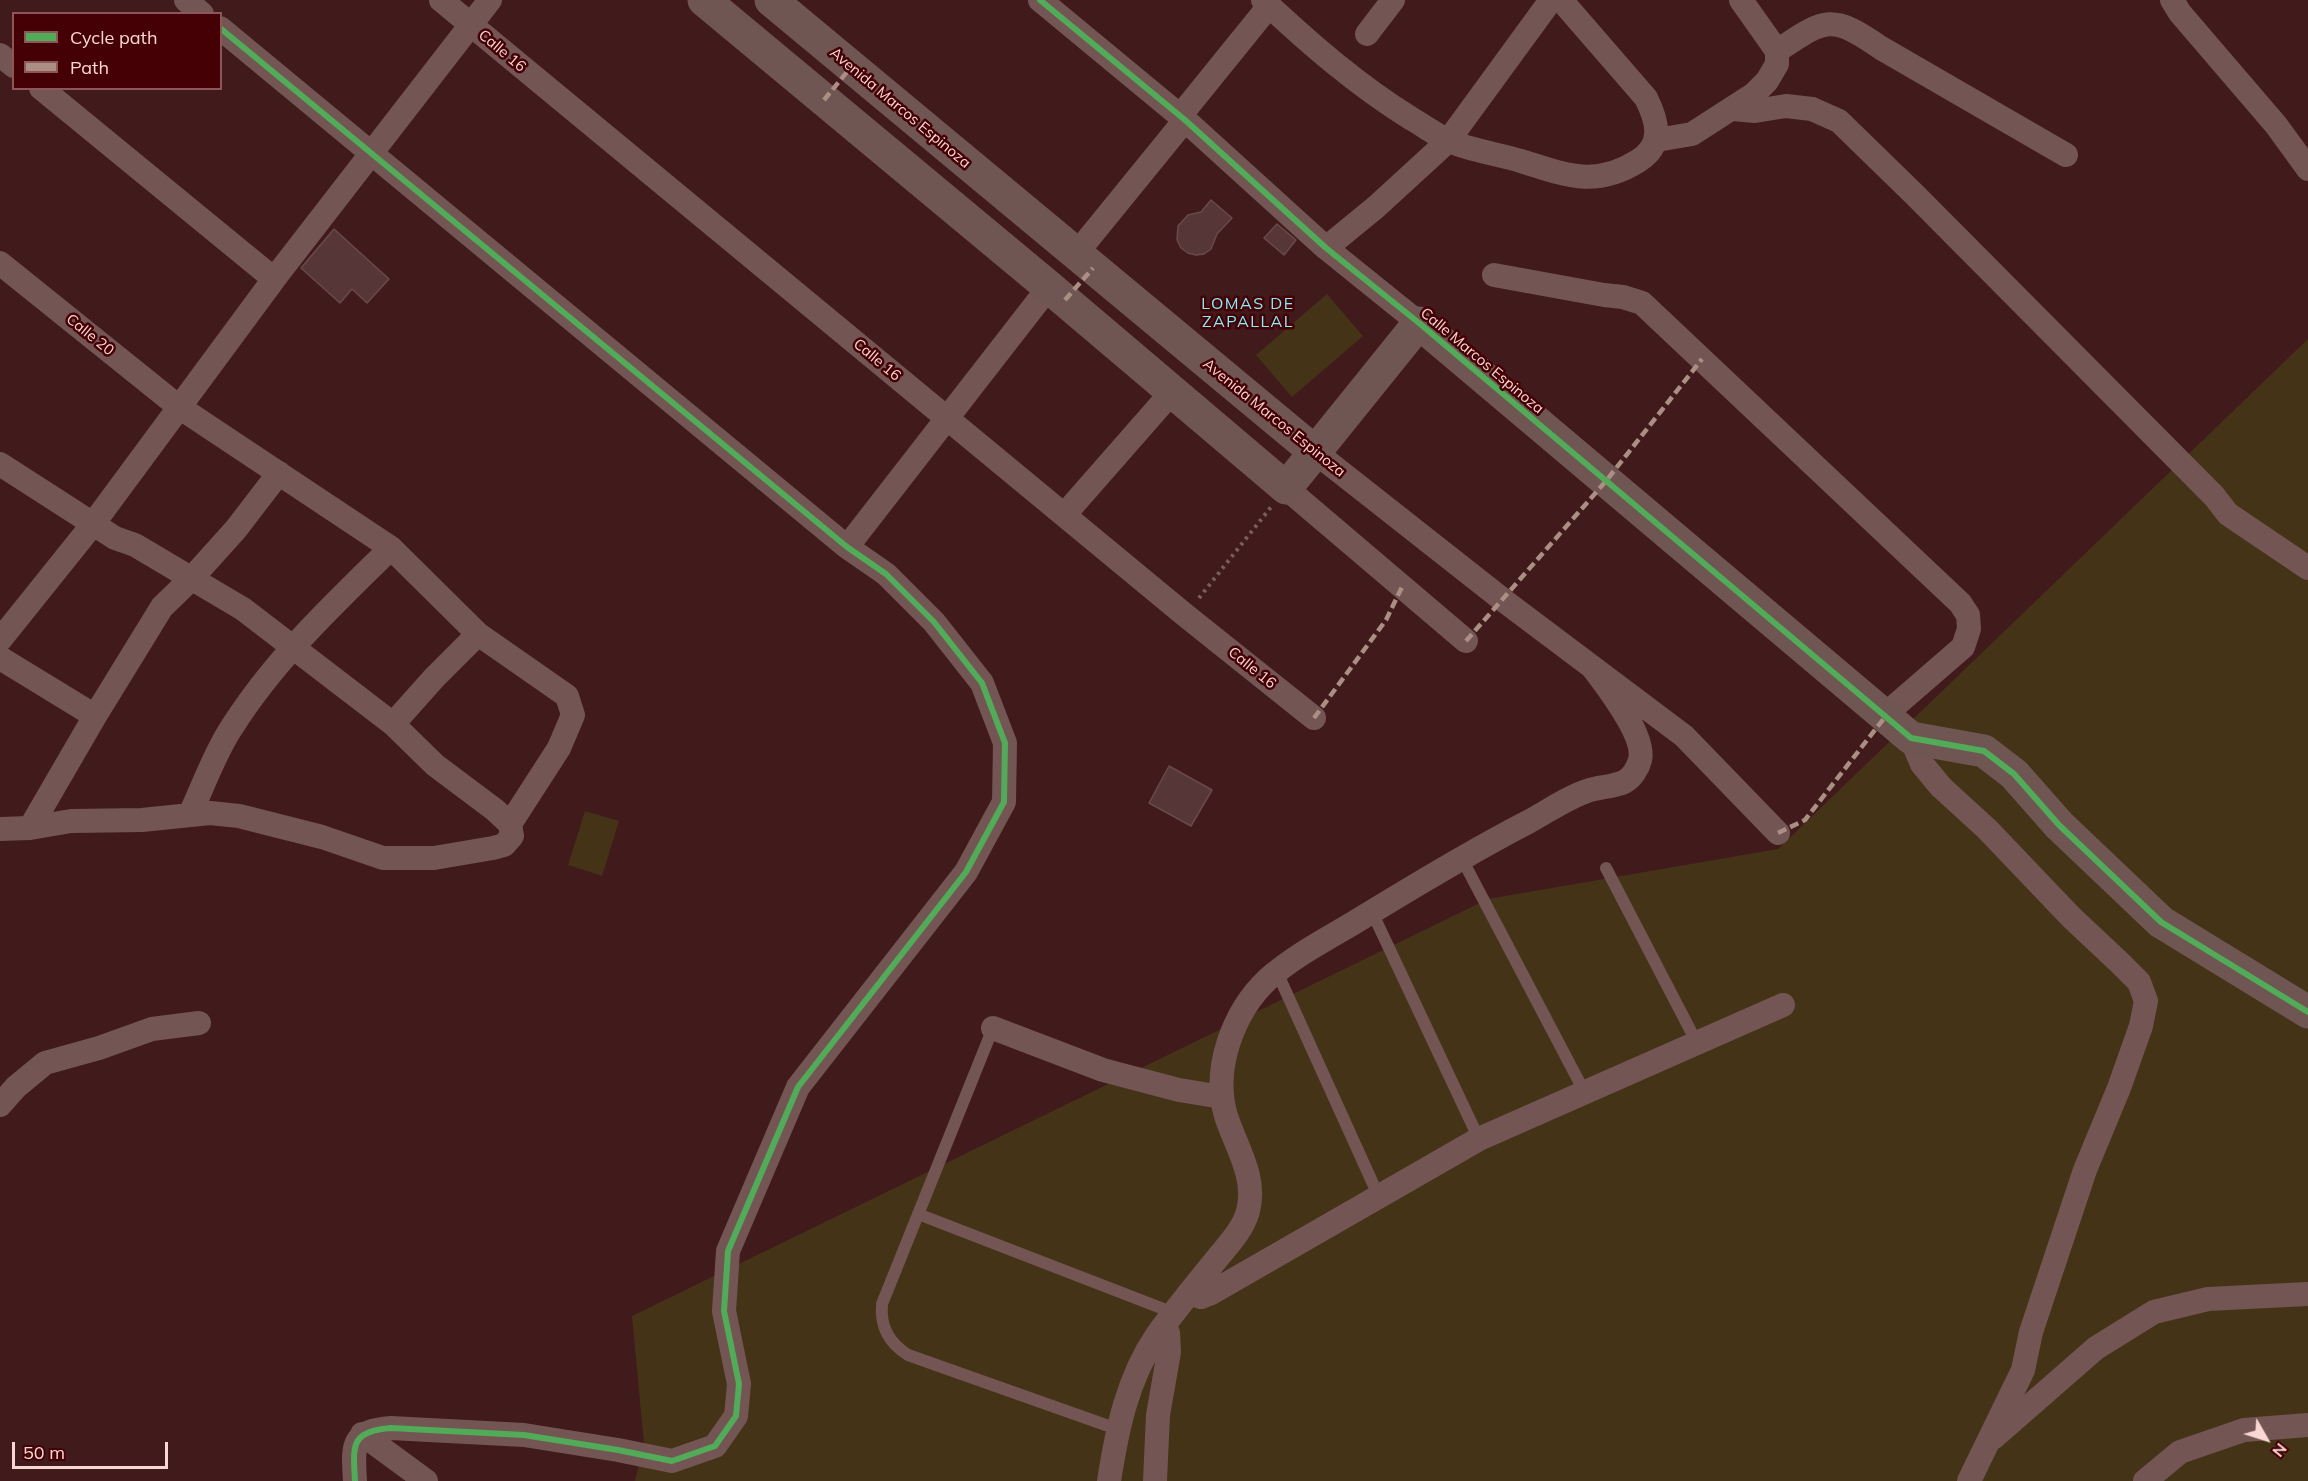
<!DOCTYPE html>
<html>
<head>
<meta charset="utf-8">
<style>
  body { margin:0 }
  #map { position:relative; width:2308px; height:1481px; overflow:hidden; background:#411a1c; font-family:Mulish,sans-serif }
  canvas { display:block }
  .legend { position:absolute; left:12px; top:12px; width:210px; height:78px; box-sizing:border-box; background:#440005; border:2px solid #8d5658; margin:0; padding:8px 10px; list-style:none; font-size:18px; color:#fbd7d4 }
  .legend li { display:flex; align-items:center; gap:12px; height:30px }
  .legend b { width:30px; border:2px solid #8d5658 }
  .north { position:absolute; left:2236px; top:1409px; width:60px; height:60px; -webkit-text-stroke:4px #440005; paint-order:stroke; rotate:129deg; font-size:16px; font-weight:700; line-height:24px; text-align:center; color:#fbd7d4 }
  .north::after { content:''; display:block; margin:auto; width:21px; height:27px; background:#fbd7d4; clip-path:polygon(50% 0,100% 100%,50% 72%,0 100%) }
  .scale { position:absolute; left:12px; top:1442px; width:156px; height:27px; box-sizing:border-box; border:3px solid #fbd7d4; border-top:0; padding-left:8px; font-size:18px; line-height:21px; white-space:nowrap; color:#fbd7d4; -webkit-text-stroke:4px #440005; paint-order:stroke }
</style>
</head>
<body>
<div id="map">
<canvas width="2308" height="1481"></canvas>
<ul class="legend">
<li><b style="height:8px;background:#51ab58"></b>Cycle path</li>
<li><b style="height:8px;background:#ac8f84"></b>Path</li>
</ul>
<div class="north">N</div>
<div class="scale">50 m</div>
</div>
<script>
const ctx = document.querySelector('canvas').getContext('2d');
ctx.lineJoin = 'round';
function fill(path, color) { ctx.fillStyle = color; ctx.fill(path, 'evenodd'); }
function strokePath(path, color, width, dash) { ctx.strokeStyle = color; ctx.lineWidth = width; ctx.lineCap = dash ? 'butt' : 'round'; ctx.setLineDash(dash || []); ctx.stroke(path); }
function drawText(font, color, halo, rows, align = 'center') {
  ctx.font = font + ' Mulish,sans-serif'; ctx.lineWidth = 5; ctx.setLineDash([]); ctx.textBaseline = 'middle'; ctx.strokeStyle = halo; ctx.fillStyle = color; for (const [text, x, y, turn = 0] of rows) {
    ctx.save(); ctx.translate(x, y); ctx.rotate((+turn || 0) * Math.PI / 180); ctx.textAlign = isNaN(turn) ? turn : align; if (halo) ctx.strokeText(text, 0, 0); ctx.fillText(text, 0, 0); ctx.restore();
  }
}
const green = new Path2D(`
  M1327 294 1363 336 1292 397 1256 355Z
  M2308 339V1481H635L644 1444 632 1316 1488 899 1778 849Z
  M585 811 619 821 602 876 568 865Z`);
const building = new Path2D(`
  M1211 200 1232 218 1217 234 1211 249 1204 254 1196 255 1188 253 1181 248 1177 240 1178 226 1188 215 1201 212Z
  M1277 224 1296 240 1284 255 1264 238Z
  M334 229 389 279 367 303 352 289 340 303 301 268Z
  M1169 766 1212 790 1191 826 1149 803Z`);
const path = new Path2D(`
  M1199 598 1271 507`);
const lane = new Path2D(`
  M1461 857 1585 1093
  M1606 868 1697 1043
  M1372 912 1479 1139
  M1277 972 1379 1197
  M993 1028 882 1304C880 1327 889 1343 908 1355L1117 1429
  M918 1214 1174 1313`);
const street = new Path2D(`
  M186 0 202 14
  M441 0 1185 615 1314 718
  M1040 0 1185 120 1326 248 1419 323
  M1263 0C1310 44 1357 85 1412 119 1424 126 1435 134 1447 140 1468 150 1498 154 1521 161 1566 175 1595 188 1638 161 1664 145 1658 122 1646 98L1561 0
  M1741 0 1777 51
  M2172 0 2180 13 2276 125 2308 169
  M220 28 847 547 886 574 934 622 982 683 1005 743 1004 802 966 872 798 1087 728 1251 724 1311 739 1384 736 1416 715 1446 672 1461 618 1450 524 1435 391 1428C350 1431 353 1446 355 1481
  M1367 34 1393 0
  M0 55 14 66
  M41 88 274 279
  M1733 109 1755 111 1786 106 1812 109 1839 121 1915 195 2214 496 2228 514 2308 568
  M1180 116 1269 6
  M1657 140 1692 134 1754 94 1767 81 1777 64V51C1825 19 1831 13 1881 48L2066 155
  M1326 248 1376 207 1448 141 1551 0
  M1076 254 1185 120
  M0 263 179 407 391 548 478 634 567 696 573 715 559 748 510 824
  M1494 275 1604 295 1623 297 1642 303 1960 603 1968 615 1969 629 1963 647 1896 705 1885 717
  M1315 452 1503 600 1684 736 1778 833
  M0 464 115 538 135 545 243 609 393 724 435 765 495 810 510 824 512 836 504 845 493 848 434 858H383L322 837 239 816 210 813 142 820 71 821 30 828 0 829
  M1286 488 1466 641
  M1065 514 1172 392
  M847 547 1049 287
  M0 640 93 524 274 279 490 0
  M0 658 95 716
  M393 724 434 678 478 634
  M1911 738 1922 764 1941 787 1987 829 2071 917 2120 963 2139 982 2146 1001 2141 1026 2119 1088 2085 1170 2031 1332 2023 1370 1969 1481
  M190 814C203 787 215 752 232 727 275 659 334 604 391 548
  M30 828 95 716 162 607 192 578 236 529 279 473
  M993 1028 1103 1070 1179 1090 1222 1097
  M0 1105 16 1087 45 1063 99 1048 152 1029 199 1023
  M1189 1293 1201 1297 1211 1293 1479 1139 1783 1005
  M362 1434 426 1481
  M1993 1438 2096 1348 2154 1312 2208 1299 2308 1294
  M1109 1481C1117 1430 1127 1379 1157 1335 1175 1310 1195 1286 1215 1261 1227 1246 1243 1230 1248 1211 1257 1177 1236 1147 1226 1116 1212 1069 1233 1012 1268 979 1296 954 1333 936 1365 916 1419 883 1472 851 1528 822 1547 812 1566 798 1587 791 1598 787 1613 787 1624 782 1632 778 1638 768 1640 760 1646 736 1608 688 1593 668
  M1155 1481 1158 1415 1169 1352 1168 1333 1164 1326
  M2145 1481 2180 1452 2244 1430 2308 1425`);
const secondary = new Path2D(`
  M704 0 1049 287 1286 488 1419 323 1911 738 1984 751 2014 774 2059 825 2161 922 2308 1012
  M771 0 1315 452`);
const quiet = new Path2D(`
  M824 100 851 67
  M1065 300 1093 268
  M1466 641 1606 481 1702 359
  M1314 718 1386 620 1402 587
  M1778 833 1805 820 1885 717`);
const cycleway = new Path2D(`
  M1040 0 1185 120 1326 248 1419 323 1911 738 1984 751 2014 774 2059 825 2161 922 2308 1012
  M220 28 847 547 886 574 934 622 982 683 1005 743 1004 802 966 872 798 1087 728 1251 724 1311 739 1384 736 1416 715 1446 672 1461 618 1450 524 1435 391 1428C350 1431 353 1446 355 1481`);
const streetNames = [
  ["Calle 16",502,51,40],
  ["Avenida Marcos Espinoza",900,108,40],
  ["Calle 20",90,335,39],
  ["Calle 16",877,360,40],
  ["Calle Marcos Espinoza",1482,361,40],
  ["Avenida Marcos Espinoza",1274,418,39],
  ["Calle 16",1252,668,39]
];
const neighbourhoodNames = [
  ["LOMAS DE",1248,304],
  ["ZAPALLAL",1248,322]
];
fill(green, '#453318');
fill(building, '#563637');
strokePath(building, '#694949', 1.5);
strokePath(path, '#7a5e5d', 4, [3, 4.5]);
strokePath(lane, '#735554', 12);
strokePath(street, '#735554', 24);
strokePath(secondary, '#6f5653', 33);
strokePath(quiet, '#ac8f84', 4.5, [9, 4.5]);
strokePath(cycleway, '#51ab58', 6);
drawText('15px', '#fbd7d4', '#440005', streetNames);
ctx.letterSpacing = '1.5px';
drawText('16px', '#83eef9', '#440005', neighbourhoodNames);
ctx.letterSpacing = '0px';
</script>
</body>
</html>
